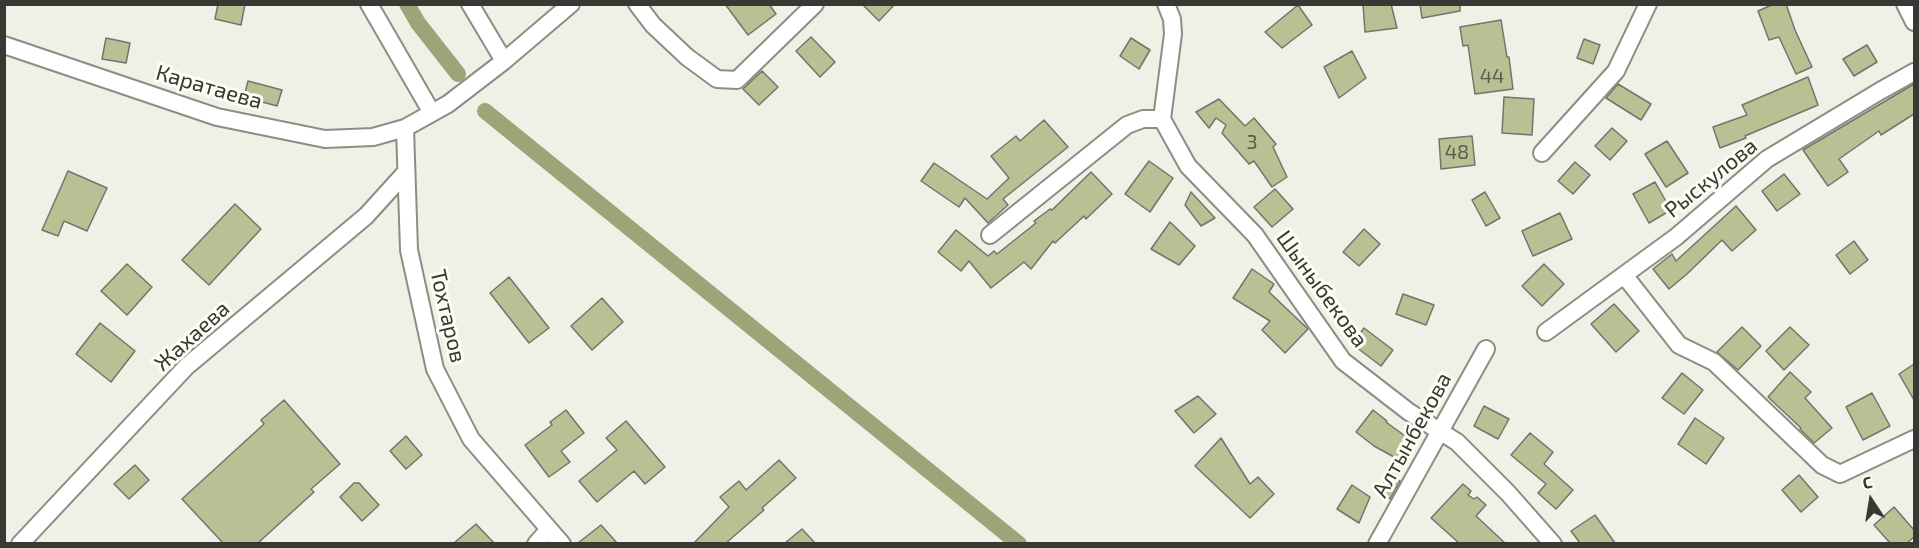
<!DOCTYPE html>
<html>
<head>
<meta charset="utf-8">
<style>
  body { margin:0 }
  #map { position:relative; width:1919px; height:548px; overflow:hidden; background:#eef1e6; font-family:"Exo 2",sans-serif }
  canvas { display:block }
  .frame { position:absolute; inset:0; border:6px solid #383935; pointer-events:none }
  .north { position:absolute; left:1841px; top:470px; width:60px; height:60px; -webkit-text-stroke:4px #fbfef3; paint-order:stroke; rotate:348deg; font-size:16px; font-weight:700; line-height:24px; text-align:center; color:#383935 }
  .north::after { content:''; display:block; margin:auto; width:21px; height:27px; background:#383935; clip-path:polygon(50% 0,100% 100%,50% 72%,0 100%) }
</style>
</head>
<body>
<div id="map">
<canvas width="1919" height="548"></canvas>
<div class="frame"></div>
<div class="north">С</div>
</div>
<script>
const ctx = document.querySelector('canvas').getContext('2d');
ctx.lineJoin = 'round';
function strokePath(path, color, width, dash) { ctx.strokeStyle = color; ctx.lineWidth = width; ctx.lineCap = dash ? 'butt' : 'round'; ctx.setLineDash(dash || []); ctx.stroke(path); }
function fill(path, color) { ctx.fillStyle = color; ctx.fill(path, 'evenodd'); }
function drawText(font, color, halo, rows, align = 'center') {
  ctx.font = font + ' "Exo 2",sans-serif'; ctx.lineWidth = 6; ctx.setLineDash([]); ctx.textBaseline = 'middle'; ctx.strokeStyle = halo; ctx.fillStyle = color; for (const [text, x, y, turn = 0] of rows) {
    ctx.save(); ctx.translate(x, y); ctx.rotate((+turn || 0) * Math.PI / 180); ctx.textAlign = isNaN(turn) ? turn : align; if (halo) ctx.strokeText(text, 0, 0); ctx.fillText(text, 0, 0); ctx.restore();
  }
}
const canal = new Path2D(`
  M407 4 418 23 458 74
  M485 111 1019 544`);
const building = new Path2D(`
  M218 4H245L241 25 215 19Z
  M725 4H769L776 14 748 35Z
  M862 4H895L879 21Z
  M1363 4H1391L1397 28 1365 32Z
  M1420 4H1460V11L1422 18Z
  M1774 4H1786L1795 30 1812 67 1796 74 1779 37 1769 40 1758 11Z
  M1298 5 1312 25 1282 48 1265 32Z
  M1501 20 1507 57H1509L1513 89 1475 94 1468 45 1463 46 1460 27Z
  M811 37 835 62 820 77 796 51Z
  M106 38 130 43 126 63 102 59Z
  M1131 38 1150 50 1139 69 1120 56Z
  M1584 39 1600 45 1593 64 1577 58Z
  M1867 45 1877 62 1854 76 1843 59Z
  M1352 51 1366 78 1339 98 1324 67Z
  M762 71 778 87 759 105 743 89Z
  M1808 77 1818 105 1745 136 1746 138 1720 148 1713 127 1747 115 1742 105Z
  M248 81 282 90 277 106 244 97Z
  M1618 84 1651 104 1641 120 1606 98Z
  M1914 84V114L1881 135 1879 131 1839 159 1848 172 1828 186 1803 150Z
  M1504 97 1534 99 1532 135 1502 133Z
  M1219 99 1245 126 1254 118 1276 144 1273 147 1287 177 1272 187 1254 161 1249 164 1222 133 1226 125 1216 118 1209 128 1196 112Z
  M1044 120 1068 147 1003 199 1008 205 988 223 965 198 959 207 921 181 934 163 987 199 1009 178 991 156 1016 136 1020 141Z
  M1612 128 1627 141 1610 160 1595 146Z
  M1472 136 1475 165 1441 169 1439 139Z
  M1667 141 1688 173 1666 187 1645 154Z
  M1149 161 1173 178 1150 212 1125 194Z
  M1575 162 1590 175 1573 194 1558 181Z
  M68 171 107 188 87 231 64 221 58 236 42 230Z
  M1091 172 1112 194 1086 219 1084 216 1055 243 1053 241 1031 269 1024 262 991 288 969 261 961 271 938 252 956 230 988 256 994 251 997 254 1036 223 1034 221 1050 209 1052 210Z
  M1784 174 1800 194 1777 211 1762 191Z
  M1655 182 1671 210 1649 223 1633 194Z
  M1275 189 1293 209 1272 227 1254 207Z
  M1191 192 1215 218 1201 226 1185 205Z
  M1485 192 1500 218 1486 226 1472 200Z
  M235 204 261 229 209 285 182 260Z
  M1736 206 1756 230 1732 251 1722 240 1687 274 1669 289 1653 269 1672 254 1676 261Z
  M1560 213 1572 239 1533 256 1522 231Z
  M1170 222 1195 246 1179 265 1151 249Z
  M1364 229 1380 244 1359 266 1343 252Z
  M1854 241 1868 260 1850 274 1836 255Z
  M127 264 152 287 127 315 101 291Z
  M1544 264 1564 284 1542 306 1522 286Z
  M1252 269 1274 284 1269 292 1308 329 1285 353 1262 330 1270 321 1233 298Z
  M509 277 549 328 529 343 490 293Z
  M1403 294 1434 305 1426 325 1396 314Z
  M602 298 623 322 592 350 571 326Z
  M1614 304 1639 331 1616 352 1591 324Z
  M100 323 135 351 111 382 76 354Z
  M1742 327 1761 346 1738 370 1717 352Z
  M1790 327 1809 345 1784 370 1766 351Z
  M1364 328 1393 350 1381 366 1352 344Z
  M1914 364V400L1899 374Z
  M1790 372 1811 392 1805 398 1832 428 1814 443 1800 429 1801 428 1768 397Z
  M1682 373 1703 390 1684 414 1662 398Z
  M1872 393 1890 426 1863 440 1846 407Z
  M1198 396 1216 414 1194 433 1175 411Z
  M284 400 340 464 311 489 314 492 258 543H223L182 499 264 424 261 420Z
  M1484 406 1509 419 1498 439 1474 426Z
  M566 410 584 433 561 451 570 462 549 477 525 445 552 425 550 422Z
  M1373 410 1387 421 1386 422 1416 444 1396 479 1400 481 1390 499 1380 492 1394 457 1374 446 1356 432Z
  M1695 418 1724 438 1706 464 1678 444Z
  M626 421 665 467 645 484 634 471 597 502 579 481 617 450 606 438Z
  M1530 433 1553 452 1544 464 1573 490 1556 509 1538 493 1546 484 1511 455Z
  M406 436 422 455 406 469 390 451Z
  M1221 438 1250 484 1258 477 1274 494 1250 518 1195 466Z
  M779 460 796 478 762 508 764 510 726 543H694L729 507 720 497 739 481 746 490Z
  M135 465 149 480 129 499 114 484Z
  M1799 475 1818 497 1801 512 1782 490Z
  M354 483H359L379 505 362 521 340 497Z
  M1463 484 1471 491 1468 495 1474 499 1477 497 1486 505 1476 516 1505 543H1459L1431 518Z
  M1352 485 1370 497 1359 523 1337 509Z
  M1894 507 1914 530V537L1907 543H1890L1874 525Z
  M1595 515 1615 543H1580L1571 531Z
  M476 524 494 543H454Z
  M601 525 617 543H578Z
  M802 529 815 543H785Z`);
const minor = new Path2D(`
  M369 4 432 113
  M470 4 504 61
  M637 4 653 25 687 57 717 79 737 80 815 4
  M1166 4 1172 19 1173 34 1162 119 1188 166 1255 235 1343 361 1409 412 1457 442 1508 493 1553 544
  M1905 4 1914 22
  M4 45 217 117 325 139 373 137 405 128 448 104 504 61 571 4
  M405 128 409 250 435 369 471 439 562 544
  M1542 153 1616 71 1648 4
  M990 235 1127 125 1143 119H1162
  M1624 275 1679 345 1714 362 1822 465 1840 474 1914 439
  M1546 332 1676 237 1767 159 1880 91 1914 72
  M20 544 187 366 366 216 405 173
  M536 544 549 529
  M1377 544 1486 349`);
const numberNames = [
  ["44",1492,76],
  ["3",1252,142],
  ["48",1457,152]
];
const streetNames = [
  ["Каратаева",209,87,16],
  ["Рыскулова",1711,178,-39],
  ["Шыныбекова",1322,289,54],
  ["Тохтаров",448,316,77],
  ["Жахаева",192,336,-42],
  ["Алтынбекова",1412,435,-61]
];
strokePath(canal, '#9ba578', 16);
fill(building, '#b8c194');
strokePath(building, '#72756b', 1.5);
strokePath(minor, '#8c8e84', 20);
strokePath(minor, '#fff', 16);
drawText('20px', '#585b4d', null, numberNames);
drawText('22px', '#383935', '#fbfef3', streetNames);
</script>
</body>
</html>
